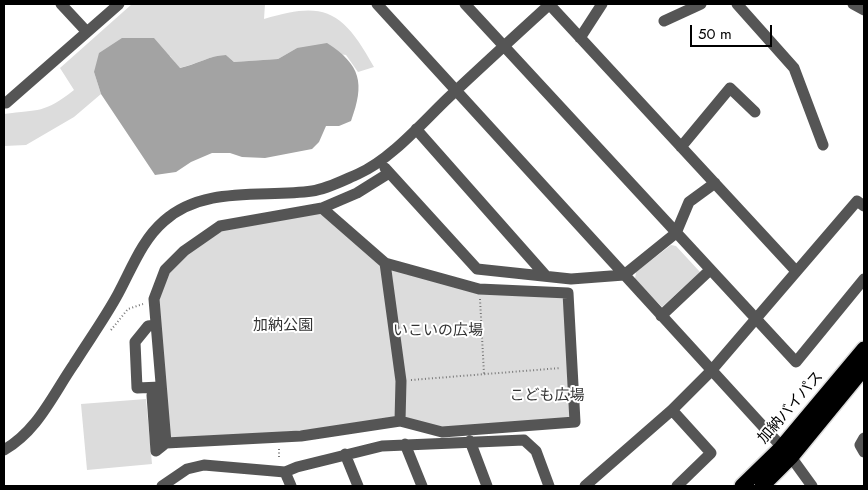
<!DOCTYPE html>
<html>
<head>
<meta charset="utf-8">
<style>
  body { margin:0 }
  #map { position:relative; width:868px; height:490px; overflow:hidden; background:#fff; font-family:Jost,sans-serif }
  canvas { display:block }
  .frame { position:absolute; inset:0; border:5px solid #000; pointer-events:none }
  .scale { position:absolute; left:690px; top:25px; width:82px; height:22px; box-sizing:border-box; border:2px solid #000; border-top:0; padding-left:6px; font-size:15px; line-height:18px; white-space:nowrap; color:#000; -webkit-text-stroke:4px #fff; paint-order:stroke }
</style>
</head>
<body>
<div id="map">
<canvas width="868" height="490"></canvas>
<div class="frame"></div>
<div class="scale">50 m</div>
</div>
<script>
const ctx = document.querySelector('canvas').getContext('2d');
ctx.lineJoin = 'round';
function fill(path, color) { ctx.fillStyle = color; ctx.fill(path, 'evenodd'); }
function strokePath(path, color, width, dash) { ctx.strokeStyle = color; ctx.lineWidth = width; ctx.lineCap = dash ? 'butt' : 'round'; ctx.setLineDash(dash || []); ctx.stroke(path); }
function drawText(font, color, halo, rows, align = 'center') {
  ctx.font = font + ' Jost,"Noto Sans JP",sans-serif'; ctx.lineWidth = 4; ctx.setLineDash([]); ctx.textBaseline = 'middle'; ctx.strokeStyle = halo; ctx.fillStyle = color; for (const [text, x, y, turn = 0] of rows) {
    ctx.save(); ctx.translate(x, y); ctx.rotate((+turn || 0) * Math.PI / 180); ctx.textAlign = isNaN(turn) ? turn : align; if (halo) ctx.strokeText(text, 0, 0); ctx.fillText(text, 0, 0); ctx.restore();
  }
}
const green = new Path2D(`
  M132 4H265L264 19C325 0 343 11 374 67L358 72 346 55 297 48 278 59 234 62 226 55C211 55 195 65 179 68L170 56 94 72 101 94 74 117 26 145 4 146V114C40 109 43 114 74 90L60 68Z
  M322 208 377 255 479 289 568 293 575 422 442 432 400 421 166 443 154 299 165 270 220 226Z
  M671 245 676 246 700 272 662 307 635 279 636 272Z
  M146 399 152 464 87 470 81 404Z`);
const water = new Path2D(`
  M122 38H154L180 68C195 65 211 55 226 55L234 62 278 59 297 48 327 43C361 65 365 83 351 121L339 126H326L319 142 312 149 265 158 242 157 230 153H212L191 162 176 172 155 175 101 94 94 72 99 53Z`);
const path = new Path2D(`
  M480 299 484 374
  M111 330 128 309 143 304
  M411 380 561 368
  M279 449V459`);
const minor = new Path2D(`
  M61 4 87 32
  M377 4 791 457 812 486
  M465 4 796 362 864 279
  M549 4 795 270
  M737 4 794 68 823 145
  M853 4 864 10
  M664 21 701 4
  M580 38 602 4
  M4 102 6 103 119 4
  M416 129 546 276
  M681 147 730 88 755 112
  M385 168 477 269 571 279 624 275 676 233 689 202 715 183
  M322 208 385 263 479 289 568 293 575 422 442 432 400 421 301 436 166 443 154 299 165 270 184 251 220 226 322 208 357 193 389 173
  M385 263 401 381 400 421
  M661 316 710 270
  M156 325 148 326 135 342 137 388 161 387
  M152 395 156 451 166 443
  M672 410 711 453 677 486
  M864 438 860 445 864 452
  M470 441 487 486
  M405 444 422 486
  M4 450C38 430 52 396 74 364 89 340 105 318 118 294 132 268 142 240 164 221 204 185 263 198 312 191 327 189 344 180 358 174 390 160 422 123 447 99 481 67 516 35 550 4
  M345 454 358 486
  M162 486 187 469 204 465 285 472
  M291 486 285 472 297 467 382 446 524 440 536 451 549 486
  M585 486 672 410 711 371 857 201 864 206`);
const highway = new Path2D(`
  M742 486 781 448 864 349
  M762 486 791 457 864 368`);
const parkNames = [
  ["加納公園",283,326],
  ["いこいの広場",438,331],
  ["こども広場",547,396]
];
const streetNames = [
  ["加納バイパス",791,408,-49]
];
fill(green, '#dcdcdc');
fill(water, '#a3a3a3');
strokePath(highway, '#dbdbdb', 18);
strokePath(path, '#777', 2, [1, 2.5]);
strokePath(minor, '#555', 11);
strokePath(highway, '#000', 15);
drawText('15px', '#333', '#fff', parkNames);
drawText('15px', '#000', '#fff', streetNames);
</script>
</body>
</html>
